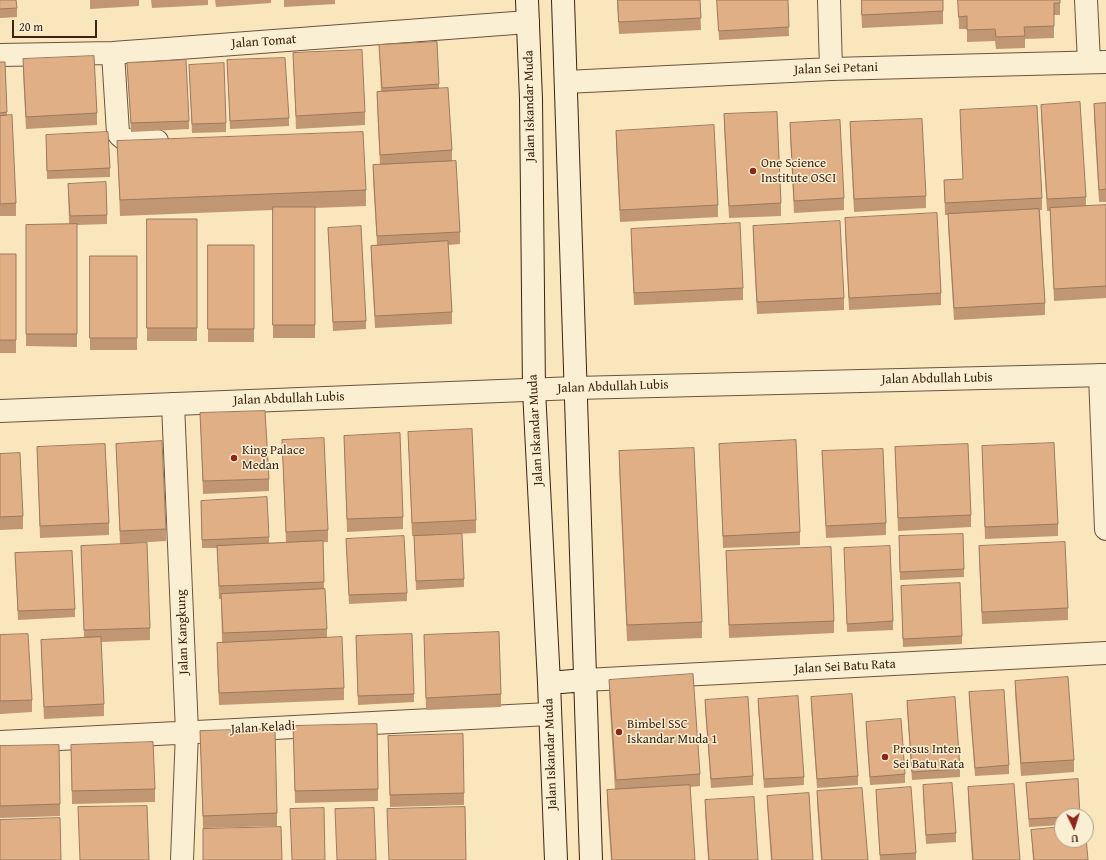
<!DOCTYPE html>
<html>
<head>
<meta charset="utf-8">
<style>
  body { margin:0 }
  #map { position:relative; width:1106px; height:860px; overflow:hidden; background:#f9e6bc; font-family:"Gentium Book Plus",serif }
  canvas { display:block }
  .north { position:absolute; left:1054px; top:808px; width:40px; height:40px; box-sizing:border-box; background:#fbefd3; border:1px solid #af9e87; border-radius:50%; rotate:176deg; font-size:11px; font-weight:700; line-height:16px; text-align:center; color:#3c2414 }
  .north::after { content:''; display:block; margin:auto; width:14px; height:18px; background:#8f2418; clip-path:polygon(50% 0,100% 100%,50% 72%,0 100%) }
  .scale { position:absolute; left:12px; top:20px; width:85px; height:18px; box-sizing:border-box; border:2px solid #3c2414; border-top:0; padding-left:5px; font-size:12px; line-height:14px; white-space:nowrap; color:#3c2414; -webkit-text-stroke:3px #fbefd3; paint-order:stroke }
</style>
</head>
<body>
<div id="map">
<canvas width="1106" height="860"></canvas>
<div class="north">U</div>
<div class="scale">20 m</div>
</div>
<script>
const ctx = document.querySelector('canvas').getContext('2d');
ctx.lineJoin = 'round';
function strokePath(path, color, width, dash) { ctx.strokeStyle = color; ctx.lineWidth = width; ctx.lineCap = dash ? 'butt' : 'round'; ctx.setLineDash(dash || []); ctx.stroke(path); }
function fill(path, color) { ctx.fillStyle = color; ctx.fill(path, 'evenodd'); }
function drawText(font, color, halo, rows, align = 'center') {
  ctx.font = font + ' "Gentium Book Plus",serif'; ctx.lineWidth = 3; ctx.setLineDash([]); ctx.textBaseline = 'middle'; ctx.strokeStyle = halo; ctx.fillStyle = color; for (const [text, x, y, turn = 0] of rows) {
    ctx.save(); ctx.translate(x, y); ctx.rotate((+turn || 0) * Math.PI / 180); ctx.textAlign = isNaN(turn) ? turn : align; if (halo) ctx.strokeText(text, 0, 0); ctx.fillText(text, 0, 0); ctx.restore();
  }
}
const minor = new Path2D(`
  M829 0 831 69
  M1086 0 1089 62
  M113 53 118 133C125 145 144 141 157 141
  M0 55 113 53 528 22
  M566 82 831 69 1106 62
  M1100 375 1106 529
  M173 404 187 732 182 860
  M585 680 1106 653
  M0 742 549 714`);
const tertiary = new Path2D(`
  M0 411 575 388 1106 375`);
const secondary = new Path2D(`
  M527 0 531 99 534 390 549 683 556 860
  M563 0 591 860
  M549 683 585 680`);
const wall = new Path2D(`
  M0 0 17 8V17L0 18Z
  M90 0H139V6L90 9Z
  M151 0H208V5L152 8Z
  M215 0H271V3L216 7Z
  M284 0H335V4L284 7Z
  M617 0H700L701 30 619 34Z
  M717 0H788L789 36 719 40Z
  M861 0H943V24L862 28Z
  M958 0H1060V15H1054V38L1025 39V48L996 49 995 41 967 42V29H959Z
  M379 45 439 84V89L452 150V161L460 232V244L448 245 452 312V324L375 328 371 258V246L377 245 373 178V165H380L377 104V92H381Z
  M293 53 365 112V125L296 129Z
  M23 59 97 113V125L26 129 23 72Z
  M227 60 289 118V126L230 129Z
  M0 62H5L7 115 16 203V216H0Z
  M127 63 189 121V129L131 132Z
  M189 65 226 123V132L192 133Z
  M1106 103V202H1099L1094 117V104Z
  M1041 105 1086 197V206L1106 205V298L1054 301 1050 211H1047L1041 117Z
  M960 110 1042 198V210H1040L1045 303V315L954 320 948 226V215H945L944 180 963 179 960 122Z
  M724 114 781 203V216L729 218 724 127Z
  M850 122 926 196V208L854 212 850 135Z
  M790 123 844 198V210L794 213 790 135Z
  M616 131 718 205V217L620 222 616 143Z
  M117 141 366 190V206L315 208V338H273V210L120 216Z
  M46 143 110 168V177L47 179Z
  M68 184 107 215V224L77 225V347L26 346V225L69 224Z
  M845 218 941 293V305L849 310 845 231Z
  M147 219H197V341H147Z
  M753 226 844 298V310L757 314 753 238Z
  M328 228 366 321V329L333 331Z
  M631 229 743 288V300L634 305 631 241Z
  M208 245H254V342H208Z
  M0 254H16V353H0Z
  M90 256H137V350H90Z
  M200 413 269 479V491L203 494Z
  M408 432 476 520V533L434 535 464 579V587L416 590 414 536H412Z
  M344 436 403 517V529L347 532Z
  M282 440 328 530V542H323L324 589 327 629V638L344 688V700L219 705 217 655V643L222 642 221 599H219L217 548H202L201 501 269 537V543H286Z
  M116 444 166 529V541L120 544Z
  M719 444 800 532V545L723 548Z
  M982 446 1058 524V536L985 539Z
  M37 447 109 523V535L40 538Z
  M895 447 971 515V527L898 531Z
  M619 451 702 622V638L627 641 619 467Z
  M822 451 886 523V535L826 538Z
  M0 454 23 516V529L0 530Z
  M899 536 964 569V577L900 580Z
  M346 539 407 593V601L349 604Z
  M81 546 150 628V640L101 642 104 704V716L44 719 41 652V640L84 638Z
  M979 546 1068 608V620L982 624 979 558Z
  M844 548 893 621V630L847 632Z
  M726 551 834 621V633L729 638Z
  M15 553 75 609V617L18 620Z
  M901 586 962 636V644L903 647Z
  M0 635 32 700V712L0 714Z
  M424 635 501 694V707L426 710Z
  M356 636 414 694V702L358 705Z
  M609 680 700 774V786L690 787 695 860H611L607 803V790H615L609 693Z
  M1015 681 1074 760V772L1021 776 1015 693Z
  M969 692 1009 765V774L975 776 969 701Z
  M811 697 858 776V785L817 788 811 705Z
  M758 699 804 777V785L764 788 758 708Z
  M705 700 753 776V785L711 788 705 709Z
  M907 701 960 769V777L912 780 907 709Z
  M866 722 905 774V783L870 785 866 730Z
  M293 726 378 789V801L295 803Z
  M200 731 277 813V826L203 828Z
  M388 736 464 793V805L390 807Z
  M71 745 155 789V802L72 804Z
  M0 746 60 804V816L0 818Z
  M1078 779 1080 816H1062V825L1029 827 1026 783Z
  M923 785 956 833V842L926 844 923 794Z
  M968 787 1020 860H972L968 800Z
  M876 790 916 853V860H880L876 798Z
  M817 791 868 860H821L817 803Z
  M767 796 813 860H771L767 804Z
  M705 800 758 860H708L705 812Z
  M1031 830 1088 860H1033Z`);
const building = new Path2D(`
  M0 0H16L17 8 0 9Z
  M618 0H700L701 18 619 22Z
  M717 0H788L789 27 719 31Z
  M862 0H943V11L862 15Z
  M958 0H1060V3H1054V26L1024 27 1025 36 996 37 995 29 967 30V16L959 17Z
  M437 42 439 84 382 88 379 45Z
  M362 50 365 112 296 116 293 53Z
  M94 56 97 113 26 117 23 59Z
  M285 58 289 118 230 121 227 60Z
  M186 60 189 121 131 123 127 63Z
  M0 62H5L7 112 0 113Z
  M224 63 226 123 192 124 189 65Z
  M448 88 452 150 380 155 377 92Z
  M1080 102 1086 197 1047 199 1041 105Z
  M1106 103V189L1099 190 1094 104Z
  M1037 106 1042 198 945 203 944 180 963 179 960 110Z
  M777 112 781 203 729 206 724 114Z
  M12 115 16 203 0 204V116Z
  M922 119 926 196 854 199 850 122Z
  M840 120 844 198 794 201 790 123Z
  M714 125 718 205 620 210 616 131Z
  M108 132 110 168 47 171 46 135Z
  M363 132 366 190 120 200 117 141Z
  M456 161 460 232 377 236 373 165Z
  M106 182 107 215 70 216 68 184Z
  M1106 205V286L1054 289 1050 208Z
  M273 207H315V325H273Z
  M1039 209 1045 303 954 308 948 214Z
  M937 213 941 293 849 298 845 218Z
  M147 219H197V328H147Z
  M840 221 844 298 757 302 753 226Z
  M740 223 743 288 634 293 631 229Z
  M77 224V334H26V225Z
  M361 226 366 321 333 322 328 228Z
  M448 241 452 312 375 316 371 246Z
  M208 245H254V329H208Z
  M0 254H16V340H0Z
  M90 256H137V338H90Z
  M265 411 269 479 203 481 200 413Z
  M472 429 476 520 412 523 408 432Z
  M400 433 403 517 347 519 344 436Z
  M324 438 328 530 286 532 282 440Z
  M796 440 800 532 723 536 719 444Z
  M162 441 166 529 120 531 116 444Z
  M1054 443 1058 524 985 527 982 446Z
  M105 444 109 523 40 526 37 447Z
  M968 444 971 515 898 518 895 447Z
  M694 448 702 622 627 625 619 451Z
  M883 449 886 523 826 526 822 451Z
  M20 453 23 516 0 517V454Z
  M267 497 269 537 202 540 201 501Z
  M462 534 464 579 416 581 414 536Z
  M963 534 964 569 900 572 899 536Z
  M404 536 407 593 349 595 346 539Z
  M323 541 324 582 219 586 217 546Z
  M1065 542 1068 608 982 612 979 546Z
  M147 543 150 628 84 630 81 546Z
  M890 546 893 621 847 624 844 548Z
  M831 547 834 621 729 625 726 551Z
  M72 551 75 609 18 611 15 553Z
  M960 583 962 636 903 639 901 586Z
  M325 589 327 629 223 633 221 594Z
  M499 632 501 694 426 698 424 635Z
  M28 634 32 700 0 701V635Z
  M412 634 414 694 358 696 356 636Z
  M101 637 104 704 44 707 41 640Z
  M342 637 344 688 219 693 217 643Z
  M693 674 700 774 616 780 609 680Z
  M1068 677 1074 760 1021 763 1015 681Z
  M1004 690 1009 765 975 768 969 692Z
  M852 694 858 776 817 779 811 697Z
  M798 696 804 777 764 779 758 699Z
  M748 697 753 776 711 779 705 700Z
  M955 697 960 769 912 772 907 701Z
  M901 719 905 774 870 777 866 722Z
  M377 724 378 789 295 791 293 726Z
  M275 729 277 813 203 816 200 731Z
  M463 734 464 793 390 795 388 736Z
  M153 742 155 789 72 791 71 745Z
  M59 745 60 804 0 806V746Z
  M1078 779 1080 815 1062 816V817L1029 819 1026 783Z
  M952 783 956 833 926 835 923 785Z
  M1014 784 1020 860H973L968 787Z
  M690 785 695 860H612L607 790Z
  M911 787 916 853 880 855 876 790Z
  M862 788 868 860H822L817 791Z
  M809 793 813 860H772L767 796Z
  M754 797 758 860H709L705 800Z
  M147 806 149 860H80L78 807Z
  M465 807 466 860H389L387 809Z
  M324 808 325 860H292L290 809Z
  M374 808 376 860H337L335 809Z
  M60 818 61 860H0V820Z
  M281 827 282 860H203V829Z
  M1062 827V840H1086V837L1088 860H1034L1031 830Z`);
const markers = [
  [753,171,4,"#8f2418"],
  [234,458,4,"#8f2418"],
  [619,732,4,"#8f2418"],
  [885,757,4,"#8f2418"]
];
const streetNames = [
  ["Jalan Tomat",264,42,-4],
  ["Jalan Sei Petani",836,69,-2],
  ["Jalan Iskandar Muda",530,106,-91],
  ["Jalan Abdullah Lubis",937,379,-1],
  ["Jalan Abdullah Lubis",613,387,-2],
  ["Jalan Abdullah Lubis",289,399,-2],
  ["Jalan Iskandar Muda",536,430,-93],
  ["Jalan Kangkung",183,632,-92],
  ["Jalan Sei Batu Rata",845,667,-3],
  ["Jalan Keladi",263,728,-3],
  ["Jalan Iskandar Muda",551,754,-92]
];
const poiNames = [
  ["One Science",761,164],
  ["Institute OSCI",761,179],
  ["King Palace",242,451],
  ["Medan",242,466],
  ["Bimbel SSC",627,725],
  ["Iskandar Muda 1",627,740],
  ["Prosus Inten",893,750],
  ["Sei Batu Rata",893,765]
];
strokePath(minor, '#6b543e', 24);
strokePath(tertiary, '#6b543e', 24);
strokePath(secondary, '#3c2414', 24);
strokePath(minor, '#fbefd3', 22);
strokePath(tertiary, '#fbefd3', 22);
strokePath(secondary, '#fbefd3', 22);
fill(wall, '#c19673');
fill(building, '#e0af86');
strokePath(building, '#9d7a5e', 1);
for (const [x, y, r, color] of markers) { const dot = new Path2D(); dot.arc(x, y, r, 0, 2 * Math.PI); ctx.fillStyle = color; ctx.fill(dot); strokePath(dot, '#fbefd3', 1.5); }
drawText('13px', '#3c2414', '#fbefd3', streetNames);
drawText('13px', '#3c2414', '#fbefd3', poiNames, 'left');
</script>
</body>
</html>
